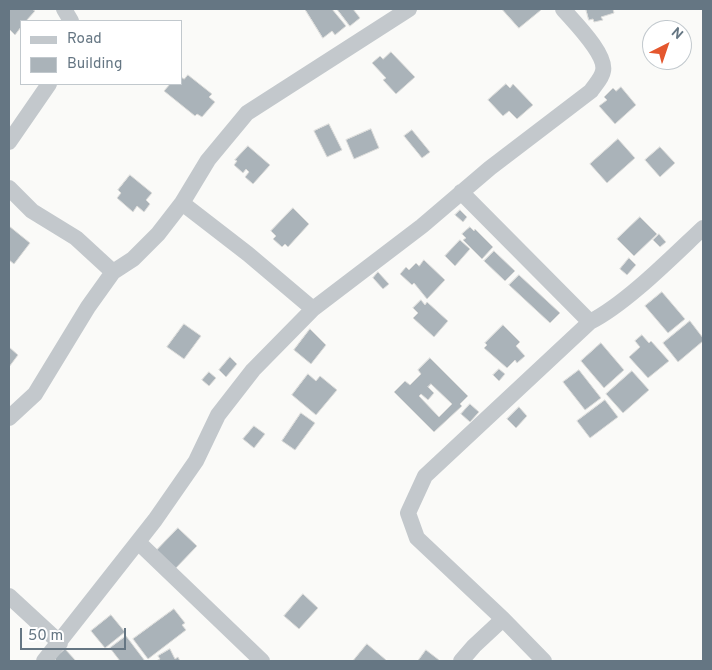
<!DOCTYPE html>
<html>
<head>
<meta charset="utf-8">
<style>
  body { margin:0 }
  #map { position:relative; width:712px; height:670px; overflow:hidden; background:#fafaf8; font-family:Overpass,sans-serif }
  canvas { display:block }
  .frame { position:absolute; inset:0; border:10px solid #657683; pointer-events:none }
  .legend { position:absolute; left:20px; top:20px; width:162px; height:65px; box-sizing:border-box; background:#fff; border:1px solid #c1c8cd; margin:0; padding:6px 9px; list-style:none; font-size:15px; color:#657683 }
  .legend li { display:flex; align-items:center; gap:10px; height:25px }
  .legend b { width:25px; border:1px solid #c1c8cd }
  .north { position:absolute; left:642px; top:20px; width:50px; height:50px; box-sizing:border-box; background:#fff; border:1px solid #c1c8cd; border-radius:50%; rotate:41deg; font-size:14px; font-weight:700; line-height:20px; text-align:center; color:#657683 }
  .north::after { content:''; display:block; margin:auto; width:18px; height:22px; background:#e4572e; clip-path:polygon(50% 0,100% 100%,50% 72%,0 100%) }
  .scale { position:absolute; left:20px; top:628px; width:106px; height:22px; box-sizing:border-box; border:2px solid #657683; border-top:0; padding-left:6px; font-size:15px; line-height:18px; white-space:nowrap; color:#657683; -webkit-text-stroke:4px #fff; paint-order:stroke }
</style>
</head>
<body>
<div id="map">
<canvas width="712" height="670"></canvas>
<div class="frame"></div>
<ul class="legend">
<li><b style="height:6px;background:#c3c8cc"></b>Road</li>
<li><b style="height:14px;background:#aab3b9"></b>Building</li>
</ul>
<div class="north">N</div>
<div class="scale">50 m</div>
</div>
<script>
const ctx = document.querySelector('canvas').getContext('2d');
ctx.lineJoin = 'round';
function fill(path, color) { ctx.fillStyle = color; ctx.fill(path, 'evenodd'); }
function strokePath(path, color, width, dash) { ctx.strokeStyle = color; ctx.lineWidth = width; ctx.lineCap = dash ? 'butt' : 'round'; ctx.setLineDash(dash || []); ctx.stroke(path); }
const building = new Path2D(`
  M9 9H32L35 11 26 21H21V27L15 35 9 29Z
  M305 9H332L346 26 335 35 332 31 323 38Z
  M337 9H353L360 18 350 26Z
  M502 9H540L541 10 519 28Z
  M586 9H613L614 13 601 17 603 20 594 22 593 19 589 20Z
  M391 52 415 77 396 94 383 80 386 78 372 63 380 56 383 59Z
  M188 75 212 94 209 97 215 102 202 117 197 114 195 116 164 91 170 84H181V77L184 79Z
  M506 84 510 88 513 84 533 105 517 119 509 111 503 116 488 100Z
  M621 87 636 105 615 124 599 106 607 100 604 97 613 88 616 91Z
  M329 124 342 150 327 157 314 131Z
  M371 129 379 148 354 159 346 140Z
  M412 130 430 152 422 158 404 136Z
  M618 139 635 158 607 183 590 164Z
  M248 146 270 165 253 184 245 177 249 172 246 169 243 173 234 165 237 161 235 160Z
  M660 147 675 163 660 177 645 160Z
  M130 175 152 193 146 200 150 204 144 212 137 206 133 212 117 198 121 193 118 190Z
  M293 208 309 224 288 247 285 244 282 247 273 239 276 236 271 231Z
  M460 210 467 217 463 222 455 215Z
  M640 217 657 234 634 256 617 239Z
  M9 226 30 243 14 264 9 260Z
  M470 227 474 231 475 229 493 247 482 259 463 240 466 238 462 234Z
  M659 234 666 242 660 247 653 240Z
  M460 240 470 249 455 266 445 256Z
  M494 251 515 271 505 281 484 261Z
  M629 258 636 265 627 275 620 269Z
  M424 260 445 280 427 299 414 283 412 285 400 274 406 267 409 270 416 263 419 266Z
  M378 272 389 284 383 289 373 278Z
  M519 275 560 313 550 323 509 285Z
  M662 292 685 319 668 333 645 306Z
  M421 300 425 305 427 302 448 321 434 337 413 318 418 313 413 308Z
  M690 321 703 338V341L678 362 663 343Z
  M184 324 201 336 184 359 167 347Z
  M503 325 520 342 516 346 525 356 517 363 515 360 507 368 484 348 487 345 485 343Z
  M310 329 326 345 311 364 294 350Z
  M642 335 649 343 651 341 669 361 648 378 629 357 640 347 635 341Z
  M601 343 624 370 604 388 581 361Z
  M9 347 18 355 9 367Z
  M230 357 237 364 226 377 219 370Z
  M430 358 468 396 460 404 462 406 434 432 394 392 405 381 410 385 421 374 418 370ZM431 384 452 404 439 417 419 396 421 394 428 400 434 393 428 387Z
  M499 369 505 374 499 381 493 375Z
  M579 370 601 398 585 410 563 382Z
  M632 371 649 390 623 413 606 394Z
  M209 372 216 378 209 386 202 380Z
  M308 374 316 381 320 376 337 390 316 415 292 395Z
  M605 400 618 417 590 438 577 421Z
  M470 404 479 412 470 422 461 414Z
  M519 407 527 416 516 428 507 419Z
  M301 413 315 423 295 450 282 441Z
  M254 426 265 434 254 448 243 439Z
  M178 528 197 546 174 570 155 552Z
  M303 594 318 608 299 629 284 616Z
  M174 609 185 623 182 625 186 630 148 659 133 639Z
  M111 615 125 632 105 648 91 631Z
  M126 636 145 661H120L110 648Z
  M367 644 386 660 385 661H353Z
  M65 649 76 661H56L55 658Z
  M170 649 175 659 178 657 180 661H156L160 659 158 656Z
  M426 650 439 660 438 661H418Z`);
const minor = new Path2D(`
  M64 9 71 21
  M9 142 49 84
  M9 188 32 211 76 238 113 272
  M461 192 590 322C627 303 672 257 703 228
  M182 203 248 254 313 309
  M9 418 35 394 88 307 113 272 133 259 158 234 182 203 208 160 247 113 409 9
  M138 542 262 661
  M9 596 60 643
  M503 619 417 538 408 513 425 476 590 322
  M44 661 155 520 196 461 218 415 253 370 313 309 422 226 490 168 591 91C595 85 602 78 603 71 607 54 574 22 563 9
  M461 661 474 646 503 619 544 661`);
fill(building, '#aab3b9');
strokePath(building, '#dcdcda', 1);
strokePath(minor, '#c3c8cc', 16);
</script>
</body>
</html>
